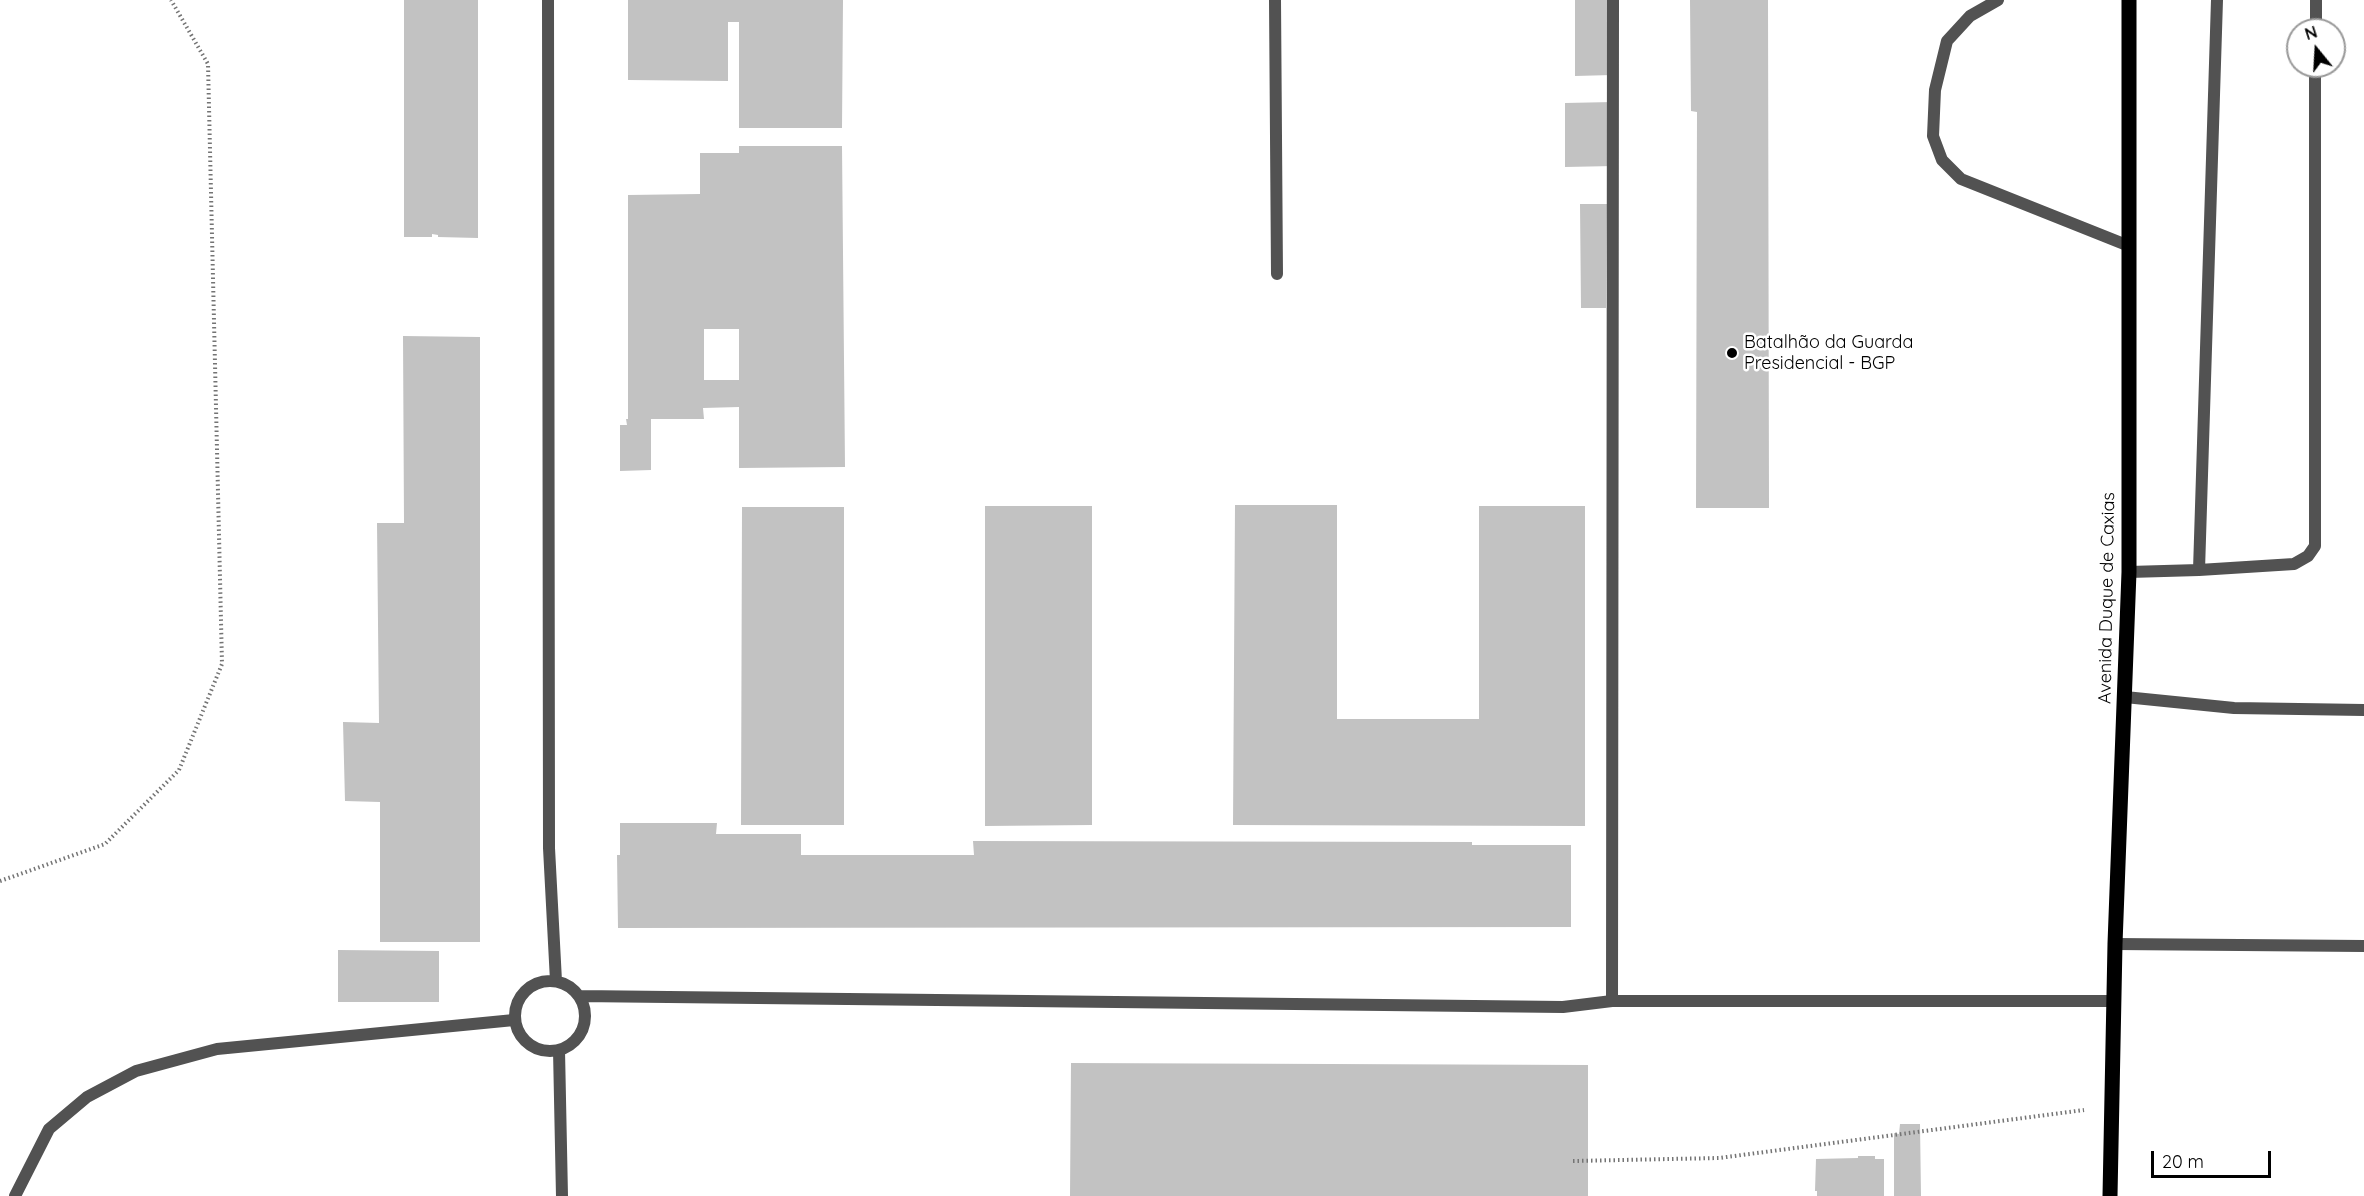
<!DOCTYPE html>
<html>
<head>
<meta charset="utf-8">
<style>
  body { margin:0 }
  #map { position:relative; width:2364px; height:1196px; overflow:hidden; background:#fff; font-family:Quicksand,sans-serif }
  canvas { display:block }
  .north { position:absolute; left:2286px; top:18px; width:60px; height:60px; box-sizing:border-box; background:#fff; border:2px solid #999; border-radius:50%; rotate:342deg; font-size:16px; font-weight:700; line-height:24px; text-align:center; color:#000 }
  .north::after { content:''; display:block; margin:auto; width:21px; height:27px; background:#000; clip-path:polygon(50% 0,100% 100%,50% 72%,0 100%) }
  .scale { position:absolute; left:2151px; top:1151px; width:120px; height:27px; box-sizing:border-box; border:3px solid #000; border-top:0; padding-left:8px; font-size:18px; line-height:21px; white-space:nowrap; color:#000; -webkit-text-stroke:4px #fff; paint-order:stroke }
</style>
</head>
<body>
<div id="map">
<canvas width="2364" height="1196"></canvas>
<div class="north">N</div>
<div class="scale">20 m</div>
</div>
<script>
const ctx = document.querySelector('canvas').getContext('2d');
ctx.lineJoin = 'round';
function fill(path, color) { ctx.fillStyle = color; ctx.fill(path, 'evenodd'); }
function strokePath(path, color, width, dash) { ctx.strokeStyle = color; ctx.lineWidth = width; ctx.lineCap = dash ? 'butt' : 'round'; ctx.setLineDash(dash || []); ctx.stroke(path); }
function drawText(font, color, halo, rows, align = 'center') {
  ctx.font = font + ' Quicksand,sans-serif'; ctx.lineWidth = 5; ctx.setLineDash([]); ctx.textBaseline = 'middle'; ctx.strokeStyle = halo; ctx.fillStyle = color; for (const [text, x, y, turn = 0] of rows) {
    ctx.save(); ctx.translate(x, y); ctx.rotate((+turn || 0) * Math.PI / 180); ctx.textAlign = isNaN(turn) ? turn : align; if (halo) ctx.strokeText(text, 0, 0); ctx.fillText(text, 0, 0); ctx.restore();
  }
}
const building = new Path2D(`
  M404 0H478V238L438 237V235L432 234V237H404Z
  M628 0H843L842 128H739V22H728V81L628 80Z
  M1575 0H1612V75L1575 76Z
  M1690 0H1768L1769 508H1696L1697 112 1691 111Z
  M1613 102 1614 166 1565 167V103Z
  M739 146H842L845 467 739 468V407L703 408 704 419H651V470L620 471V425H627L626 419H628V195L700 194V153H739ZM704 329H739V380H704Z
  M1580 204H1607L1606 308H1581Z
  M403 336 480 337V942H380V802L345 801 343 722 379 723 377 523H404Z
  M1235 505H1337V719H1479V506H1585V826L1233 825Z
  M985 506H1092V825L985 826Z
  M742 507H844V825H741Z
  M620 823H717L716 834H801V855H974L973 841 1472 842V845H1571V927L618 928 617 855H620Z
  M338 950 439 951V1002H338Z
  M1071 1063 1588 1065V1196H1070Z
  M1900 1124H1920L1921 1196H1894V1133L1899 1134Z
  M1858 1156H1875V1159H1884V1196H1817V1191H1815L1816 1159 1858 1158Z`);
const path = new Path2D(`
  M0 881 105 844 179 770 222 664 208 64 171 0
  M1573 1161 1719 1158 2084 1110`);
const service = new Path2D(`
  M1275 0 1277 274
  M1998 0 1970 16 1947 41 1935 90 1933 136 1942 160 1961 179 2129 246
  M2316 30V0
  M2199 570 2217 0
  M2129 572 2199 570 2294 564 2308 556 2315 546V66
  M2125 697 2234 708 2364 710
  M2115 944 2364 946
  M1612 1001 1613 0
  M15 1196 49 1129 87 1097 136 1071 217 1049 514 1020`);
const minor = new Path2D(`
  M548 0 549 848 556 981
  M515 1016a35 35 0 1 1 70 0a35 35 0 1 1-70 0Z
  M579 996 1563 1007 1612 1001H2115
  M559 1050 562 1196`);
const primary = new Path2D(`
  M2110 1196 2115 944 2129 572V0`);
const markers = [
  [1732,353,6,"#000"]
];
const poiNames = [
  ["Batalhão da Guarda",1744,343],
  ["Presidencial - BGP",1744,364]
];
const streetNames = [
  ["Avenida Duque de Caxias",2107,598,-89]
];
fill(building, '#c2c2c2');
strokePath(path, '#747474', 4, [1.5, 3]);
strokePath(service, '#525252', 12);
strokePath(minor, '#525252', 12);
strokePath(primary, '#000', 15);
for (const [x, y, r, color] of markers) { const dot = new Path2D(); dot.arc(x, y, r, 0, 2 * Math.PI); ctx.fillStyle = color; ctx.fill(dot); strokePath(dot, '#fff', 2); }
drawText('18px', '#000', '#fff', poiNames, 'left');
drawText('18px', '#000', '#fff', streetNames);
</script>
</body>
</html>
